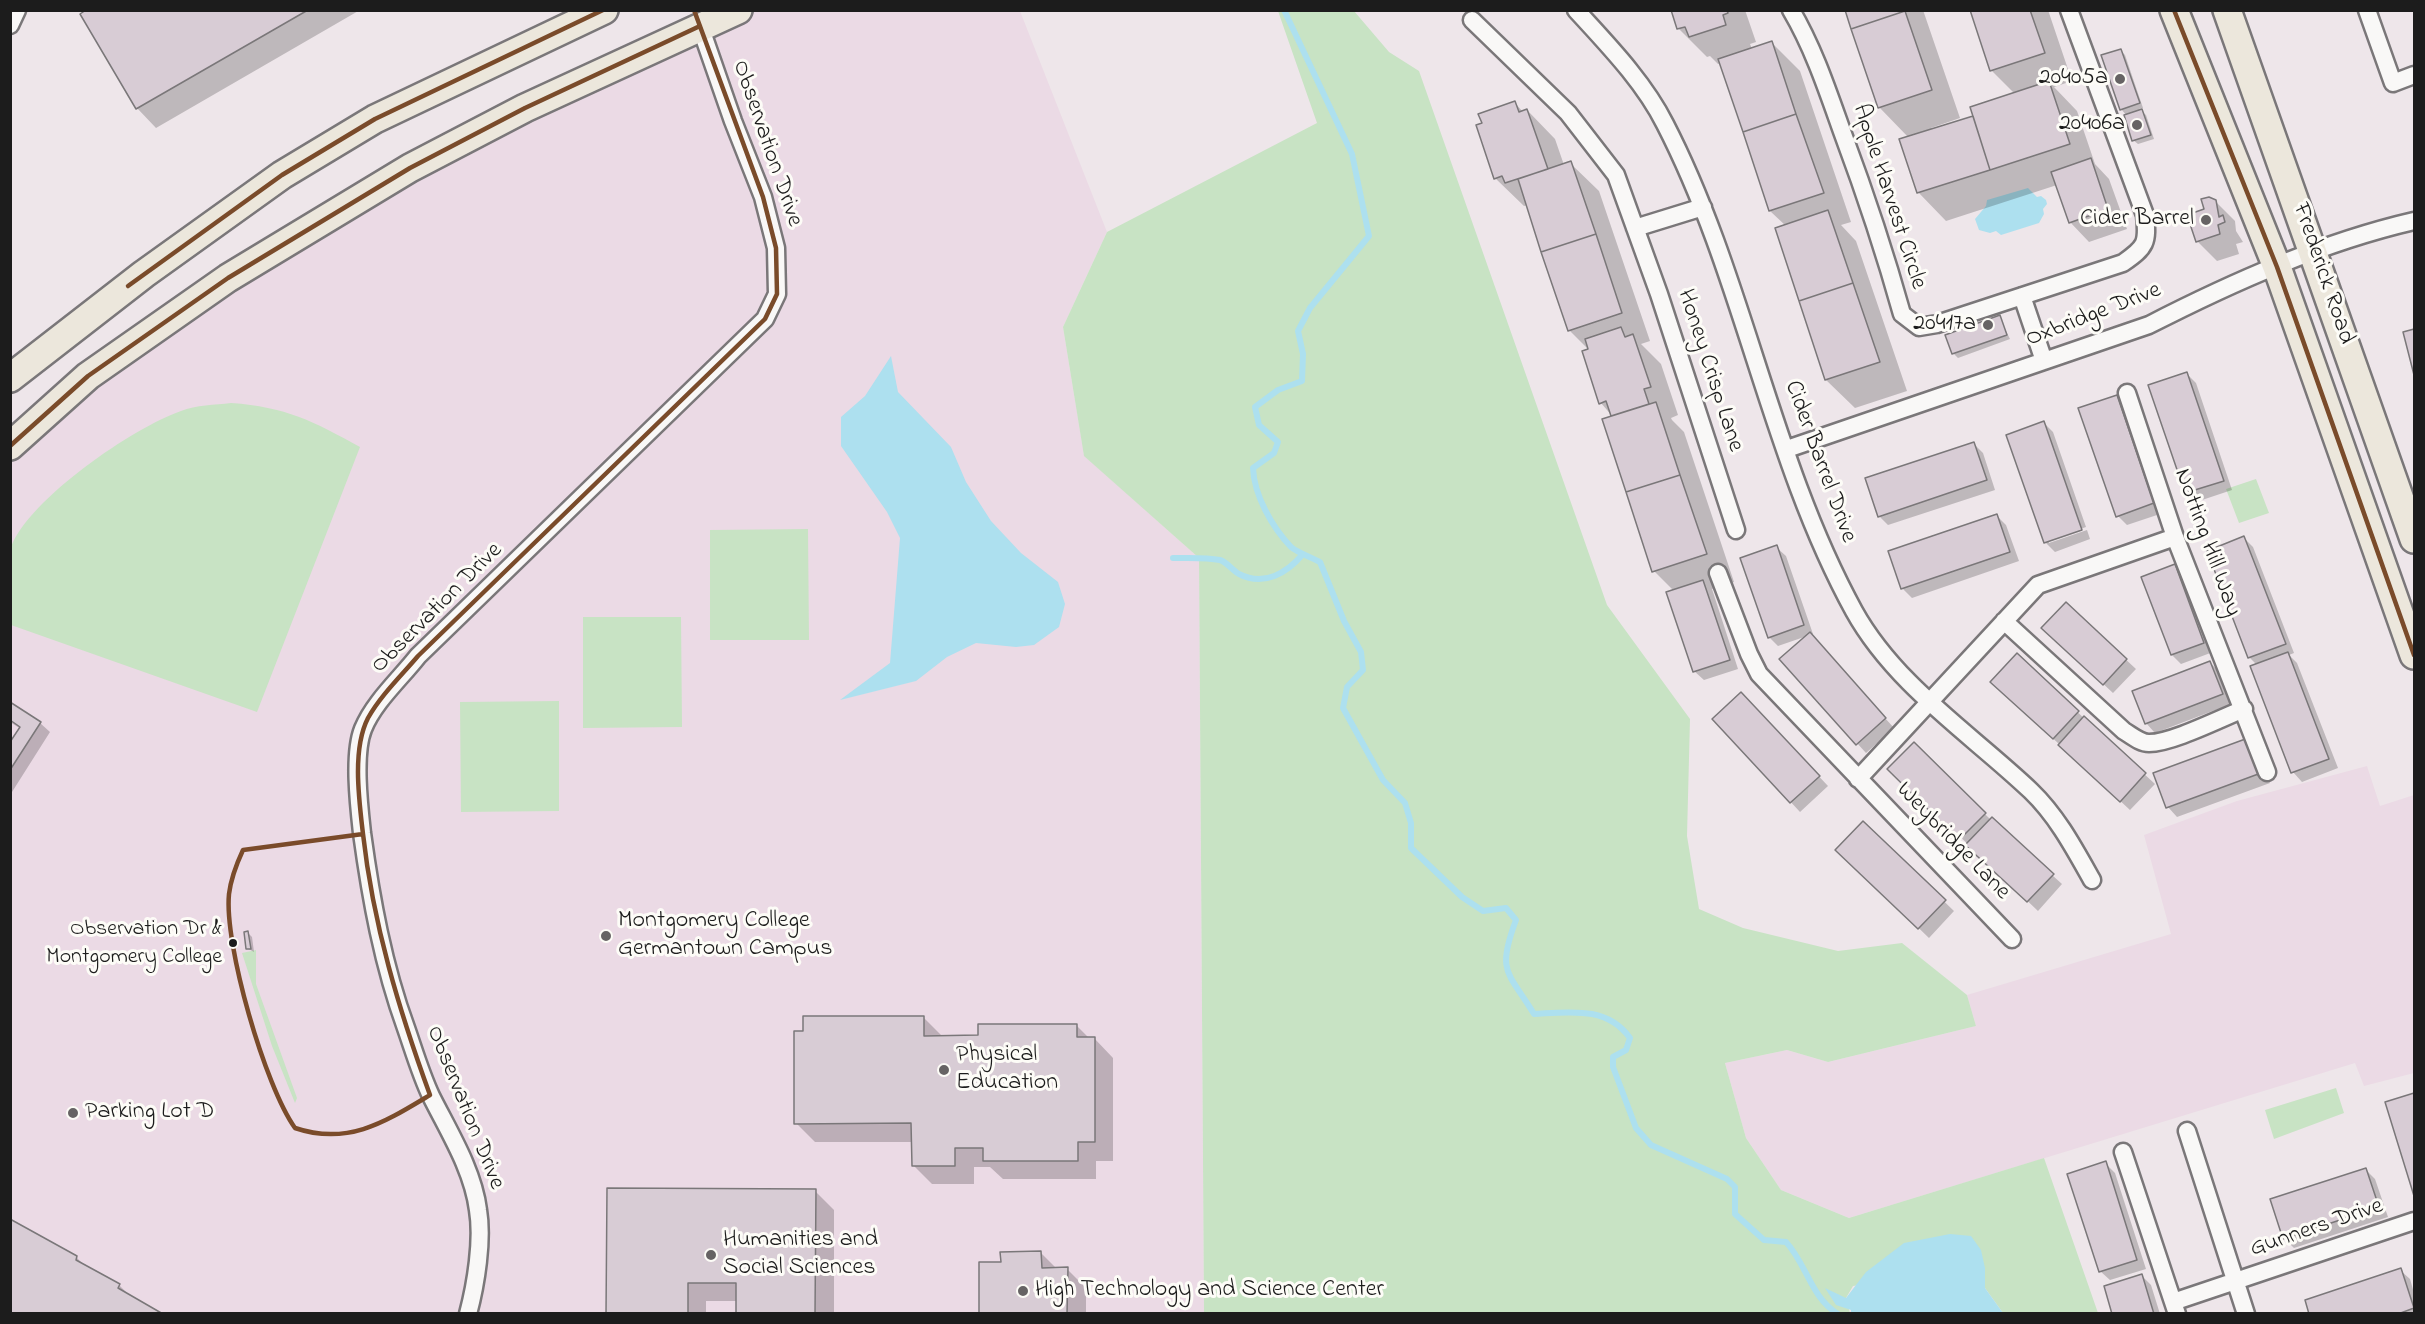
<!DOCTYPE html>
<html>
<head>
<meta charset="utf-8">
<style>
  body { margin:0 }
  #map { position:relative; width:2425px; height:1324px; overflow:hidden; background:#eee6ea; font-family:"Indie Flower",sans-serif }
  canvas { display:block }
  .frame { position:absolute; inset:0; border:12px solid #1c1c1c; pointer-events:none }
</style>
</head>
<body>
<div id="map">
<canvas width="2425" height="1324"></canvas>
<div class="frame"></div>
</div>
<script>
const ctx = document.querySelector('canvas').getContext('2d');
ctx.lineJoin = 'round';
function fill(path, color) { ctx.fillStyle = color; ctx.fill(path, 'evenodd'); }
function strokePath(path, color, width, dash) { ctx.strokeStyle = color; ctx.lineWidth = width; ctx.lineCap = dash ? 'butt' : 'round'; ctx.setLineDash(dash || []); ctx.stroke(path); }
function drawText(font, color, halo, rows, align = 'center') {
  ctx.font = font + ' "Indie Flower",sans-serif'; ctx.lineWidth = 6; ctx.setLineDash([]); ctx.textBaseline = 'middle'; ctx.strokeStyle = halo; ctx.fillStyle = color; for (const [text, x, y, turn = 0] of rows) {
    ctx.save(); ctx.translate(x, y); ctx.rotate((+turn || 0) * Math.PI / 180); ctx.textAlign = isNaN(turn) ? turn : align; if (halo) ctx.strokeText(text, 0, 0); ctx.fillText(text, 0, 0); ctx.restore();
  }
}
const built = new Path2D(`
  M743 11H1020L1107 232 1063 327 1084 455 1199 558 1204 1313H11L10 446 88 376 410 168Z
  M2367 766 2380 806 2414 795V1073L2364 1086 2355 1063 1849 1218 1781 1190 1746 1138 1725 1063 1787 1050 1828 1062 1976 1026 1967 995 2171 934 2144 835 2237 801Z`);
const green = new Path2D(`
  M1278 11H1354L1389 52 1419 71 1607 605 1690 719 1687 836 1699 909 1743 928 1838 951 1902 943 1967 995 1976 1026 1828 1062 1787 1050 1725 1063 1746 1138 1781 1190 1849 1218 2044 1158 2098 1313H2003L1985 1288V1268L1853 1286 1846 1298 1850 1313H1204L1199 558 1084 456 1063 327 1107 232 1317 123Z
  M231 403C286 407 313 421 360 447L257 712 11 625C10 607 6 561 11 547 29 499 134 427 181 411 196 405 215 405 231 403Z
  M2256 479 2269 513 2239 523 2226 489Z
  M808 529 809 640H710V530Z
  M583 617H681L682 727 583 728Z
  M559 701V811L461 812 460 702Z
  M256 950V984L297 1098 295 1103 272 1046 242 953Z
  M2336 1088 2344 1113 2274 1139 2265 1110Z`);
const water = new Path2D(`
  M2028 188 2037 197 2041 196 2046 200 2047 204 2043 209 2044 214 2039 223 2001 235 1996 231 1990 233 1979 230 1975 219 1986 206 1987 200Z
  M891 356 898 392 951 447 966 482 991 521 1021 553 1058 582 1065 604 1059 627 1034 645 1016 647 976 643 947 657 916 681 840 700 890 663 900 538 887 512 841 446V417L865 396Z
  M1950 1234 1971 1236 1981 1250 1985 1268V1288L2003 1313H1851V1310L1836 1305 1825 1288 1846 1298 1866 1272 1904 1243Z`);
const shadow = new Path2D(`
  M89 10H360L156 128 137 108 82 14Z
  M1672 10H1745L1756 42 1750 44 1752 49 1772 43 1800 71 1851 222 1841 225 1856 241 1907 391 1855 408 1826 380 1777 229 1786 226 1770 211 1721 63 1718 64 1710 56 1707 57 1678 28Z
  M1847 10H1923L1960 118 1931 128 1932 130 1975 117 2015 94 1991 70 1971 10H2048L2072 81 2054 87 2077 111 2095 164 2109 179 2127 229 2089 242 2070 222 2057 185 1946 221 1918 192 1909 138 1879 107Z
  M2121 51 2125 55 2143 108 2139 109 2146 115 2154 139 2138 144 2133 140 2127 116 2121 109Z
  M1515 103 1523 112 1527 110 1555 139 1564 165 1570 163 1599 191 1650 341 1641 344 1661 364 1678 415 1671 418 1672 420 1684 432 1734 582 1712 589 1738 669 1704 680 1694 671 1674 591 1654 571 1613 417 1601 403 1589 350 1569 330 1528 205 1524 206 1495 178Z
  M2215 201 2235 221 2236 231 2243 242 2236 244 2239 254 2217 261 2198 242 2189 216 2206 210Z
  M1999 317 2010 339 1958 358 1953 353Z
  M2414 331V369L2405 333Z
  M2186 373 2196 383 2232 490 2196 502 2187 493 2150 386Z
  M2116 397 2126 406 2163 513 2127 525 2118 516Z
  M2044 423 2053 432 2086 527 2049 540V543L2087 530 2090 539 2055 552 2045 542Z
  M1974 444 1983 453 1995 490 1888 525 1879 516Z
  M1997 516 2006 525 2019 561 1912 598 1902 588Z
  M2244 538 2253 547 2294 653 2289 655 2297 663 2338 768 2302 782 2293 772 2257 665 2249 657Z
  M1776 547 1786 556 1813 634 1810 635 1894 728 1866 753 1781 659 1807 636 1778 646 1769 637Z
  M2174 566 2184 575 2213 652 2181 664 2172 655Z
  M2066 604 2136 669 2113 693 2053 637Z
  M2017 656 2155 784 2130 810 2002 691Z
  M2210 662 2219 672 2231 704 2155 733 2146 723Z
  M1750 703 1828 786 1800 812 1714 719Z
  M10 704 40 723 50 732 12 792 10 745 21 729 10 722Z
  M1914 744 1991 820 2062 884 2038 911 1889 769Z
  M2257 749 2270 783 2177 817 2168 807Z
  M1863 823 1954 911 1929 938 1838 850Z
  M248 933 252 937 254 952 247 948Z
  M923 1017 943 1037H979L1076 1025 1089 1038H1094L1113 1058V1161H1096V1179H1003L990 1167H974V1184H932L913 1165V1142H815L796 1123Z
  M2414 1094V1191L2387 1103Z
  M2105 1163 2115 1173 2146 1269 2110 1280 2100 1271Z
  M2366 1170 2375 1179 2388 1217 2294 1248 2284 1238Z
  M815 1191 834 1210V1314H738V1301H706V1314H608Z
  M1041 1253 1057 1269H1067L1086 1288V1314H981L1003 1263Z
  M76 1257 87 1268 119 1285 130 1296 10 1314Z
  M2400 1270 2410 1279 2414 1293V1314H2311Z
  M2142 1276 2151 1285 2160 1314H2113Z`);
const stream = new Path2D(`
  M1284 10 1352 154 1369 236 1310 308 1298 331 1303 354 1302 381 1278 390 1255 407 1259 425 1278 442 1274 453 1253 468C1254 495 1272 527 1291 547 1298 553 1311 557 1320 562L1344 621 1361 652 1363 670 1347 687 1343 708 1383 780 1405 803 1411 823V848L1462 897 1483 911 1506 908 1516 920C1496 973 1508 971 1534 1014 1571 1012 1607 1006 1630 1038L1626 1050 1613 1057V1067L1636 1128 1651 1145 1727 1179 1735 1187V1214L1764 1240 1786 1242C1806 1263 1811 1298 1838 1314
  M1173 558C1188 558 1205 557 1220 560 1227 562 1232 570 1239 574 1264 587 1287 573 1303 554`);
const building = new Path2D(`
  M86 10H308L136 109 80 14Z
  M1671 10H1727L1728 13 1723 15 1726 25 1689 37 1685 27 1677 29Z
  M1845 10H1905V11L1851 29Z
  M1970 10H2030L2045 53 1990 71Z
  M1905 11 1932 90 1878 108 1851 29Z
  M1772 41 1796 114 1743 132 1718 59Z
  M2121 49 2140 103 2120 110 2101 55Z
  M2049 81 2070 144 1990 170 1970 107Z
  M1515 101 1519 112 1527 109 1548 169 1505 183 1502 176 1494 179 1476 125 1482 123 1478 114Z
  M2142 109 2151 135 2132 141 2124 115Z
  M1796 114 1824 193 1769 211 1743 132Z
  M1973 116 1990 170 1917 193 1899 139Z
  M2091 158 2108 209 2069 223 2051 172Z
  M1571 161 1596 234 1541 252 1518 179Z
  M2209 197 2216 200 2219 217 2223 215 2225 222 2218 225 2220 234 2196 242 2187 215 2204 209 2201 199Z
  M1828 210 1853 283 1799 301 1775 228Z
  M1596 234 1622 313 1568 331 1541 252Z
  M1853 283 1880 362 1825 380 1799 301Z
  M2000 315 2007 335 1952 354 1945 335Z
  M1621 327 1625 337 1633 334 1651 387 1644 389 1649 404 1611 416 1606 401 1599 404 1582 351 1588 349 1585 339Z
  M2414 329V375L2403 332Z
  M2187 372 2224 481 2185 493 2148 385Z
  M2117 395 2154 503 2116 517 2078 408Z
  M1656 402 1680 475 1626 492 1602 419Z
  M2044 421 2082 530 2044 543 2006 435Z
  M1974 442 1987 480 1878 517 1865 478Z
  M1680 475 1707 554 1652 572 1626 492Z
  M1997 514 2010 552 1901 589 1888 551Z
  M2244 536 2286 644 2248 658 2207 551Z
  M1777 545 1804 625 1768 638 1740 558Z
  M2175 564 2204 643 2171 655 2141 577Z
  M1703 580 1730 660 1693 672 1666 592Z
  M2066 602 2127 659 2103 685 2041 628Z
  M1810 632 1886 718 1856 745 1779 659Z
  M2288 652 2329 759 2291 773 2250 666Z
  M2017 653 2079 711 2053 739 1990 682Z
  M2210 661 2223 694 2145 724 2132 691Z
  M1741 692 1820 776 1790 803 1712 719Z
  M10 702 41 722 10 770V742L20 727 10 720Z
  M2084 716 2146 773 2120 802 2058 745Z
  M2248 738 2261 773 2166 808 2153 773Z
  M1914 742 1986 813 1959 840 1887 769Z
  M1992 817 2054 874 2027 902 1965 845Z
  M1863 821 1946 900 1918 929 1835 850Z
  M248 931 251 949H246L244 932Z
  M803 1016H924V1036L978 1035V1024H1077V1037H1095V1142H1078V1161H983V1148H955V1166H912L911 1123 794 1124V1031H803Z
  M2414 1093V1196L2385 1102Z
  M2106 1161 2137 1260 2099 1272 2067 1174Z
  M2366 1168 2379 1207 2283 1239 2270 1199Z
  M607 1188 816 1189 815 1314H736V1283H688V1314H606Z
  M10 1219 77 1256 76 1260 120 1284 118 1288 163 1314H10Z
  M1041 1251 1042 1268 1068 1267 1067 1314H979V1262H1001L1000 1252Z
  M2401 1268 2414 1308 2398 1314H2309L2305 1300Z
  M2142 1274 2154 1314H2112L2104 1286Z`);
const street = new Path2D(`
  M1576 10C1608 45 1644 82 1665 124 1745 279 1770 458 1854 611 1895 685 1971 734 2031 791 2057 816 2074 848 2092 880
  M1791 10C1814 49 1828 92 1843 134 1865 193 1885 253 1902 314L1919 327 1937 324 2123 263C2146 247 2148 243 2145 215L2069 10
  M2367 10 2393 83 2414 75
  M1472 20 1568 113 1616 175 1659 294 1736 530
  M10 25 17 10
  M1635 228 1703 207
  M2022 296 2044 361
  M2127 393 2175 537 2267 772
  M1787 449 2149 325C2233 282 2323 242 2414 221
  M1718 573 1749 654 1759 674 2012 939
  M2004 621 2124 731C2131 735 2140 743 2149 743 2172 743 2221 718 2244 709
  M1858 779 2038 585 2175 537
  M2187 1131 2246 1314
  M2123 1152 2177 1314
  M2173 1302 2414 1221
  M468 1314C476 1284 483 1240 478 1210 473 1170 449 1132 431 1096 421 1075 414 1051 406 1028 383 965 371 899 362 833 359 806 353 754 363 729 374 702 400 679 418 656L765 319 777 294 776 248 763 197 733 121 700 26`);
const primary = new Path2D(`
  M2174 10 2277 267 2414 655
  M2227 10 2414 539
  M10 378 144 274 282 175 375 119 604 10
  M10 446 88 376 228 278 410 168 525 108 738 10`);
const bus1 = new Path2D(`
  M2174 10 2277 267 2414 655
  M128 286 282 175 375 119 603 10
  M10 446 88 376 228 278 410 168 525 108 700 26
  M363 834C373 924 399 1010 430 1095 385 1122 348 1146 295 1128 265 1086 224 945 229 894 231 878 236 865 243 850Z
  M363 834C359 800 352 749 368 718 381 695 401 676 418 656L765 319 777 294 776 248 763 197 694 10`);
const markers = [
  [2120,79,6,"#666364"],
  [2137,125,6,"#666364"],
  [2206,220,6,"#666364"],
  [1988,325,6,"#666364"],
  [606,936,6,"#666364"],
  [233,943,5,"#1c1c1c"],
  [944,1070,6,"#666364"],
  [73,1113,6,"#666364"],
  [711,1255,6,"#666364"],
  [1023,1291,6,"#666364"]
];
const busNames = [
  ["Observation Dr &",222,930],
  ["Montgomery College",222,958]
];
const poiNames = [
  ["20405a",2108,79,"right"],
  ["20406a",2125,125,"right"],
  ["Cider Barrel",2194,220,"right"],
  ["20417a",1976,325,"right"],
  ["Montgomery College",618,922],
  ["Germantown Campus",618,950],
  ["Physical",956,1056],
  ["Education",956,1084],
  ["Parking Lot D",85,1113],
  ["Humanities and",723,1241],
  ["Social Sciences",723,1269],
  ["High Technology and Science Center",1035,1291]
];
const streetNames = [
  ["Observation Drive",766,144,71],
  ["Apple Harvest Circle",1888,197,72],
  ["Frederick Road",2322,274,71],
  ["Oxbridge Drive",2094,316,-21],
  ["Honey Crisp Lane",1709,371,72],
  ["Cider Barrel Drive",1819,462,70],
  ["Notting Hill Way",2206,543,70],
  ["Observation Drive",438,609,-45],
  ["Weybridge Lane",1952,842,46],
  ["Observation Drive",464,1108,68],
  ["Gunners Drive",2317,1229,-19]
];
fill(built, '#ebdae5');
fill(green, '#c8e3c4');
fill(water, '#ade0ef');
fill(shadow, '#0003');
strokePath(stream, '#ade0ef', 6);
fill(building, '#d8ccd5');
strokePath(building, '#7a7779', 1.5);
strokePath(street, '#7a7779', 21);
strokePath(primary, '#7a7779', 32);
strokePath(street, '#f9f8f7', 16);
strokePath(primary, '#ece7dc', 27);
strokePath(bus1, '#7a4b2a', 4.5);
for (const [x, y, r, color] of markers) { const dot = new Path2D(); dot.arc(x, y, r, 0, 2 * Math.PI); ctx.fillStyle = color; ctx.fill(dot); strokePath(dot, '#fdfcf7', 2); }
drawText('22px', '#1c1c1c', '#fdfcf7', busNames, 'right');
drawText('24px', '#1c1c1c', '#fdfcf7', poiNames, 'left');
drawText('24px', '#1c1c1c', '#fdfcf7', streetNames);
</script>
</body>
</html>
